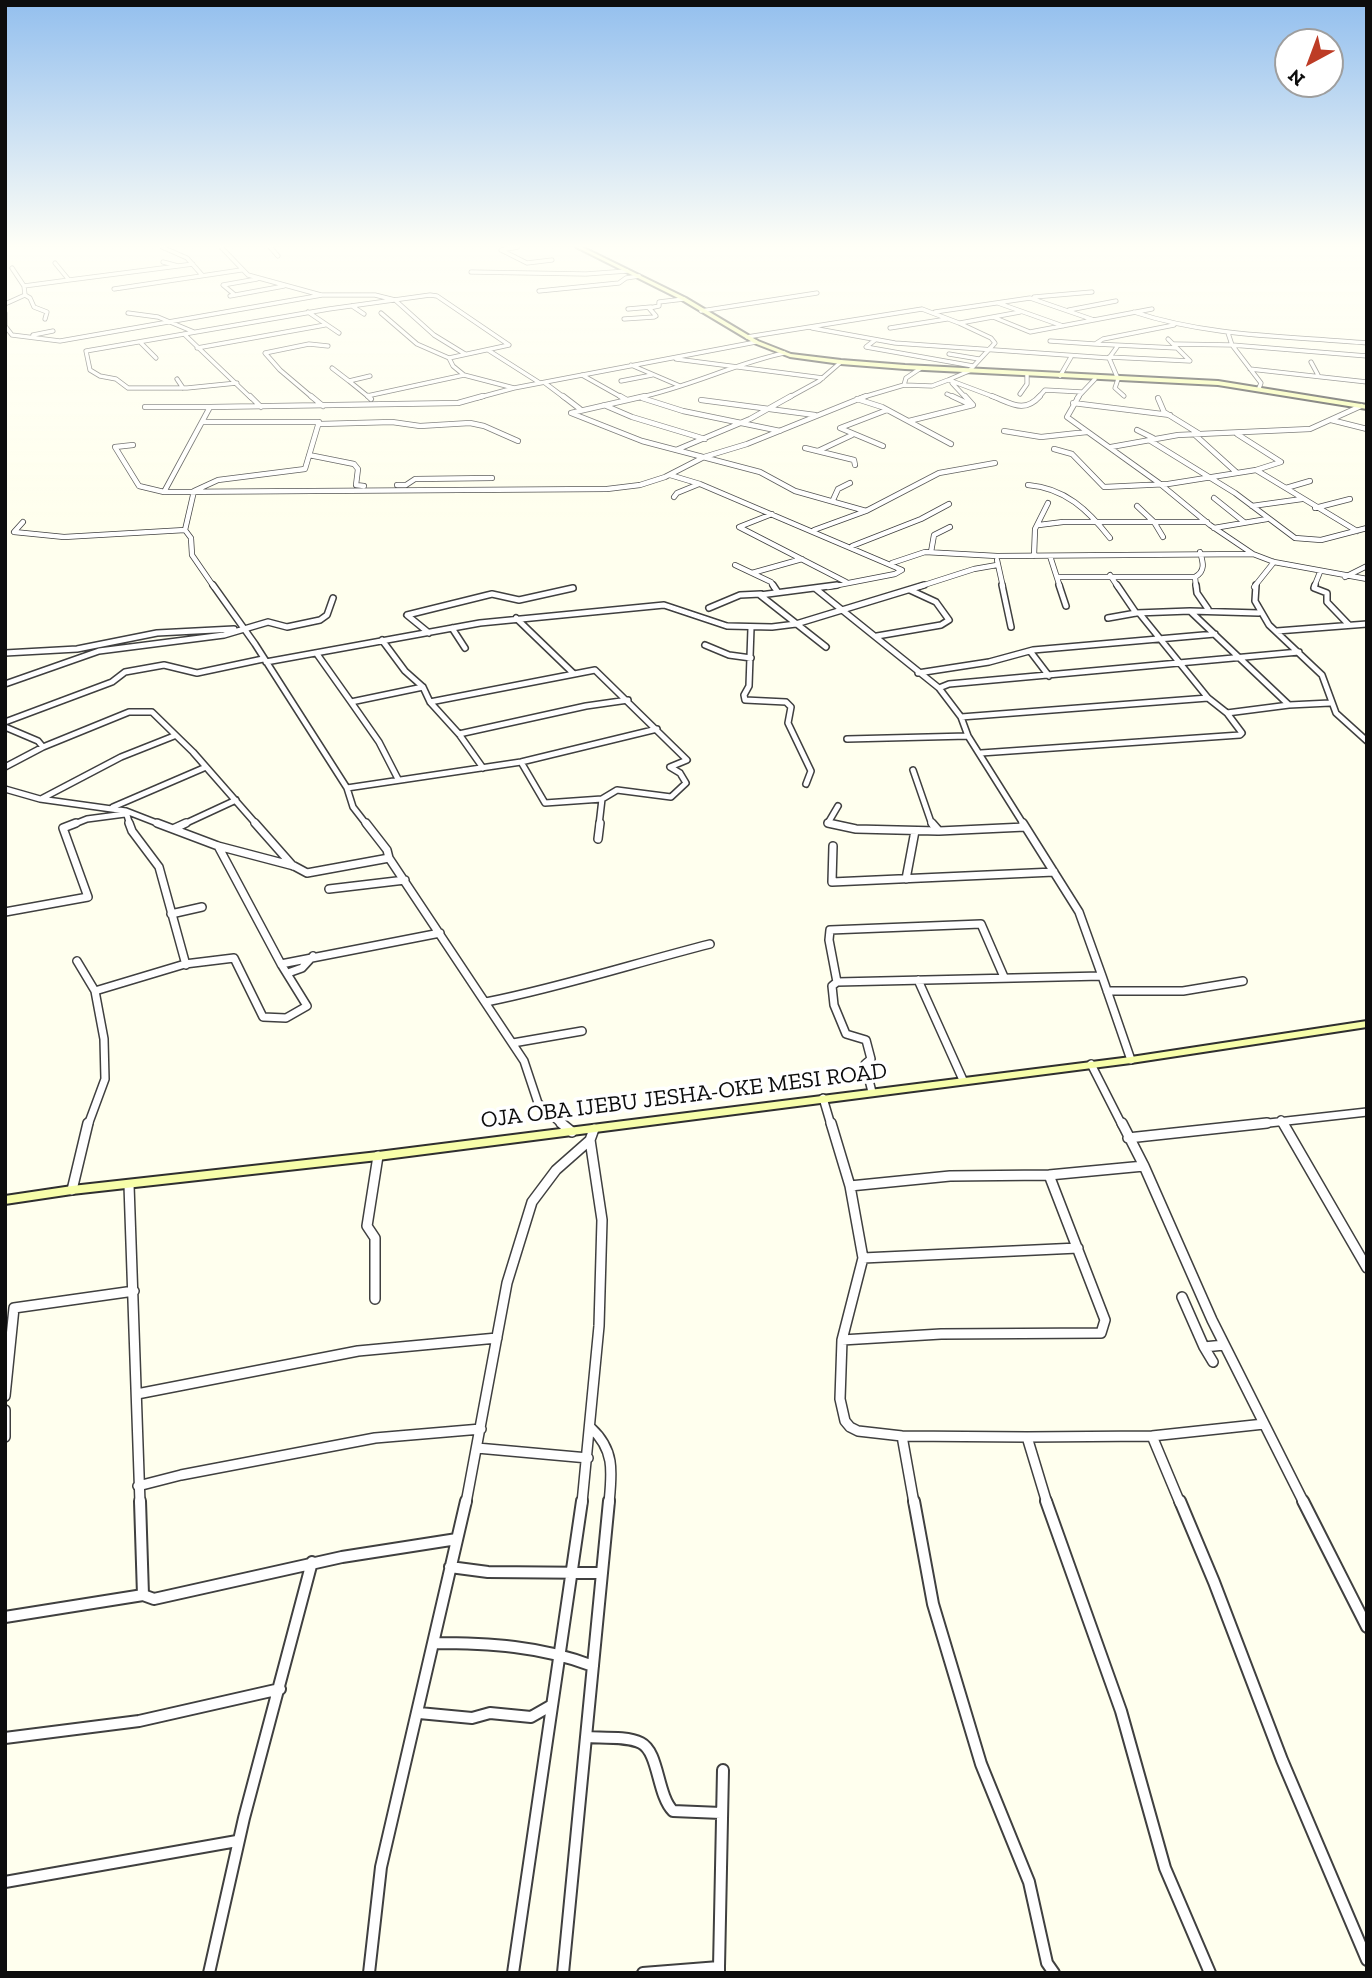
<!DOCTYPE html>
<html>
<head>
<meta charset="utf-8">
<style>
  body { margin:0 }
  #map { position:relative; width:1372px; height:1978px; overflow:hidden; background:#ffe; font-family:"Zilla Slab",serif }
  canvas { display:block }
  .frame { position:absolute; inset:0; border:7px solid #0d0d0d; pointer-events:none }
  .north { position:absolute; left:1274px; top:28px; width:70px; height:70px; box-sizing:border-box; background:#fff; border:2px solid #9e9e9e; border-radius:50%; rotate:221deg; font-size:19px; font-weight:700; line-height:28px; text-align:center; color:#0d0d0d }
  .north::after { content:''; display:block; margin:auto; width:24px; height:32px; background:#bd3c26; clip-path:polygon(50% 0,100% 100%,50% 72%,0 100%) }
</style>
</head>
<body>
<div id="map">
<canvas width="1372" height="1978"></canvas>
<div class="frame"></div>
<div class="north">N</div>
</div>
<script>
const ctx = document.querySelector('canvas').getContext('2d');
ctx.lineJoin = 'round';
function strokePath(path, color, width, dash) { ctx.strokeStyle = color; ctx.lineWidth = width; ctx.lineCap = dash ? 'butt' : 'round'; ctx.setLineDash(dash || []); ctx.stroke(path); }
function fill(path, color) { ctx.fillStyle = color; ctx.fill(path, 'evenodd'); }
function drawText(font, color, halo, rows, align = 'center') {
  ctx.font = font + ' "Zilla Slab",serif'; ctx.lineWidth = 7; ctx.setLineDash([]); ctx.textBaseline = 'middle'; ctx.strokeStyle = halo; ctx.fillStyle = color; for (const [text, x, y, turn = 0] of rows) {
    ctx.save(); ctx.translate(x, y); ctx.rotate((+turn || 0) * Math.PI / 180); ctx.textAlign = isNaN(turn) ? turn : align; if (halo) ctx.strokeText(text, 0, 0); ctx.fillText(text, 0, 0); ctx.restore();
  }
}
const streetFar5 = new Path2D(`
  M162 247 187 258 202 275
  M221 247 248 275 321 295
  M270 247 278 256
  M518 247 501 250 527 263 552 260
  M163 262 178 266 193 264
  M12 268 24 286
  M471 272 586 274 627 271
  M69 280 178 266
  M114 289 241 270
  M539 291 619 283 626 278 639 276
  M25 295 30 298 34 307 47 312 45 319
  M235 295 223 285 257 279
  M230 296 284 286
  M1034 297 1092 292
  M998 303 1063 326
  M5 304 25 295 24 286 69 280 55 263
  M352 306 364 314
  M628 309 651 307
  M1069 310 1116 301
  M701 311 817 293
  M308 312 339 333
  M935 312 1030 298 1094 320
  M1134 312C1210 337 1287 336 1367 343
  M5 313V325
  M128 313 158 317 194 332
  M381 313 417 344 449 358
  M993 317 1030 332 1152 309
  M624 319 654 317 656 316 649 308 659 306V302L684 299
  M960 323 1020 312
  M1174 325 1103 339 1095 344 1177 348
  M5 326 12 335 60 341 322 295H375L395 300 434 335 465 354
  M812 328 895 343 1109 358
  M890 328 947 319
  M1228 333 1232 345 1261 383 1259 388
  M184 334 251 398
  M33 335 53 331
  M747 337 922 309 959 323 991 338 995 343 969 371 948 380 932 386 904 385 860 398
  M875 340 866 347 973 366
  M1050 341 1095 344
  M141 343 156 358
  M1174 344 1233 345
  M1232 345 1367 356
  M1117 347 1109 358 1118 379 1115 388 1124 396
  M197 348 325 325
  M488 350 540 383
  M949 354 979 359
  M1109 357 1190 361 1168 339
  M676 359 823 378
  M1311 362 1318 375
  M631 365 680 386
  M332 368 349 381
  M1250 369 1367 382
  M582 375 623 398
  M1060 376 1071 357
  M177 379 183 388
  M949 380 997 398
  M621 381 652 375
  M237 383 187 388H128L116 379 100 376 90 370 86 351 329 309 430 295 437 296 509 345 449 358 453 366 464 375 514 388 756 342
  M545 383 565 398
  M952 383 966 398
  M904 385 906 378 921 368
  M947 394 956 398
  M1020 394 1027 384V374
  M367 396 464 375
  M313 398 280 370 265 353 309 344 328 346
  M370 398 349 381 370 376
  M477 398 514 388
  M636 398C687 388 733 364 784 353
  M788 398 819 381 841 362
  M1038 398 1045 390 1082 392
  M1077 398 1095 379`);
const streetFar4 = new Path2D(`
  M250 396 261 407
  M311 396 323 406
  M368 396 371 399
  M483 396 458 403 210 407 164 492 607 489 640 485 665 477 704 457 747 444 866 396
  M563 396 580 409
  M620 396 627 400
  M645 396 571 413 642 441 760 472 795 491 866 511
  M952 396 969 404
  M992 396C1011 403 1024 414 1040 396
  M1079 396 1067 417 1159 483 1210 525 1253 554 1274 562 1367 579
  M642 398 683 411 780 431
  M1158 398 1164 412 1198 433
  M857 399 882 407 951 444
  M701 400 815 415
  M1073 403 1170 415
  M604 405 632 417 705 439
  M145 407H210
  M1331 420 1367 429
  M909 421 973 405 965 396
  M204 422H319L305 469 218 480 194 491 185 530 191 538 192 555 214 587
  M320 424 392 422 420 426 470 423 484 426 518 441
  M1137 430 1153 438
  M1004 431 1041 437 1087 432
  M1194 434 1236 472
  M1237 434 1281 462 1256 470
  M1149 440 1235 493 1295 538 1321 540 1367 528
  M133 445 115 447 139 486 164 492
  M883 446 840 428 887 410
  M1111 447 1178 435 1310 429 1361 406
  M805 448 854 460 855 465
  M1054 449 1072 454 1104 487 1168 484 1256 470 1357 531
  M676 450 750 419 791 396
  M818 451 852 435
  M309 455 354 464 358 469 356 485 364 486
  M670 475 700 484 902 570 895 574 828 587
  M397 485H406L415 479 492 478
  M1028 485C1065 488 1088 510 1110 538
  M1286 488 1310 481
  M674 497 677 493 699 484
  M1214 498 1244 522
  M833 500 838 489 850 483
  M1137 506 1154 522 1163 537
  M1252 506 1302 499
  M1315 508 1350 499
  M772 514 739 527 846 582
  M23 522 14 532 64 537 185 530
  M1039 525 1063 522H1207
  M1214 528 1267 519
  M814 530 866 511 939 473 995 463
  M852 546 921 519 949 504
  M931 552 934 535 950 527
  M1034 556 1035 529 1048 503
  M1050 556 1060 587
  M997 560 1003 587
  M892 563 925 552 997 556 1253 554
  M735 565 771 582 774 587
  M752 573 802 559
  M1110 575 1118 587
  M1057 577H1195
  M1345 577 1367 566
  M918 587 974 569 997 565
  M1196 587 1195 577C1206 571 1203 562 1200 552
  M1254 587 1274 562
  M1314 587 1320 572`);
const streetFar3 = new Path2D(`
  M213 585 255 644 347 788 353 807 367 825
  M773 585 777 591
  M1002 585 1011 627
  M1059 585 1066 606
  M1117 585 1136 613
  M1196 585 1197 593 1208 609
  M1256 585 1255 601 1269 625 1322 675 1336 713 1367 741
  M1315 585 1314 588 1327 593V602L1349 625
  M816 589 939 688 961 717 968 736 1024 825
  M709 608 740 595 761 594
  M1190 611 1259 613
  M516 618 573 673
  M1108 618 1136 613 1190 611 1289 705 1227 713
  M452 628 465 648
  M751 628 749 686 744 695 745 700 786 702 791 707 788 723 811 771 806 784
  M1277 631 1367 624
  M429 633 407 615 492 594 519 600 573 588
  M877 636 941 625 949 620 936 602 910 590
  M382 640 405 671 423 687 430 702 459 734 483 768
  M705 645 729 655 751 658
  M826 647 760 595 837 585
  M1030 651 1049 676
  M5 653 77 649 157 633 234 629
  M317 654 351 702 423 687
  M266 662 480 623 664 605 727 626 772 627 796 624 924 585
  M918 673 989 662 1033 650 1215 634
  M5 684 99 651 224 635 268 622 287 627 320 620 327 615 333 598
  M939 688 949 684 1299 652
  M351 702 379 742 398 779
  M430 702 595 670 687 760 670 767 680 773 686 783 671 797 617 790 602 799 545 803 521 762
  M1289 705 1330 703
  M961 717 1208 698
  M5 722 112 682 125 672 164 665 197 673 263 659
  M5 727 38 741 43 747
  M459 734 586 706 628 700
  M847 739 968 736
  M981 753 1240 735 1242 733 1227 713 1208 698 1140 614
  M5 767 43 747 129 712H152L193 752 257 825
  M913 770 932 825
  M347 788 521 762 657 729
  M5 789 40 799 126 811 162 825
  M41 799 121 757 174 736
  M113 807 206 767
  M126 812 130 825
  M72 825 87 819 125 814
  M182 825 236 800
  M599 825 602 799
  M836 825 828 823 838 806`);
const streetFar2 = new Path2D(`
  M129 823 132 831 159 867 186 965
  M157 823 218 846 294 866 307 873 389 858
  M255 823 293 866
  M366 823 387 850 389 858 524 1061 538 1103 563 1125
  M828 823 856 829 938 831
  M932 823 939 831 1025 827
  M1023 823 1079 912 1102 976
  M175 828 186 823
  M598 839 600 823
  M833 846 832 882 1054 872
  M906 879 915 831
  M329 889 405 880
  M5 912 88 897 63 828 76 823
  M171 914 202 907
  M77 961 95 991 104 1039 105 1079 88 1125
  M281 964 440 933
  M288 973 302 968 313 956
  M918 980 963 1080
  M837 982 829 940 830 930 981 924 1004 977
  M95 991 185 964 234 958 263 1017 286 1018 307 1006 281 964 218 846
  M1107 991H1183L1243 981
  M486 1002C562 987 635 963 710 944
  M513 1043 582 1031
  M1091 1064 1122 1125
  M872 1092 865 1064 871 1059 866 1040 846 1034 834 1005 832 986 837 982 1102 976 1131 1060
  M823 1098 831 1125
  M1281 1120 1284 1125
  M1251 1125 1367 1112`);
const streetFar1 = new Path2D(`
  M561 1123 572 1132
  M831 1123 850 1186 863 1258 842 1340 840 1399 845 1421 850 1427 858 1431 902 1436 1027 1437 1152 1436 1264 1424
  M1122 1123 1144 1166 1212 1320 1304 1503
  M1283 1123 1367 1268
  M1128 1138 1267 1123
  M129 1185 140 1503
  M850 1186 950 1176 1049 1175 1144 1166
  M72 1190 88 1123
  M863 1258 1078 1248
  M1182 1297 1204 1347
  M375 1299V1238L367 1226 378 1156
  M842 1340 941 1334 1101 1333 1105 1320 1049 1175
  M1213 1362 1204 1347 1224 1345
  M137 1394 358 1351 497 1338
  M5 1396 14 1308 134 1291
  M5 1410V1437
  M591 1428C615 1450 612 1472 609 1503
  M902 1436 914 1503
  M1152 1436 1180 1503
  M1027 1437 1047 1503
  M477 1448 588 1458
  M138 1486 181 1475 375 1438 481 1429
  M466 1503 507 1283 532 1202 556 1170 590 1140 594 1129
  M582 1503 599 1326 602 1220 590 1140`);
const street = new Path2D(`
  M140 1501 143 1595
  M914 1501 933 1604 981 1764 1029 1882 1047 1963 1054 1973
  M1046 1501 1121 1711 1165 1868 1210 1973
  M1180 1501 1214 1582 1282 1760 1367 1960
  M1303 1501 1367 1627
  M450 1567 488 1572 602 1573
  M5 1617 143 1595 154 1599 342 1557 457 1539
  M433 1643C489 1643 541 1646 593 1666
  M419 1713 472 1718 490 1713 531 1717 552 1705
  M586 1737C602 1738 627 1736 641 1743 659 1752 657 1795 673 1811L721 1813
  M5 1738 139 1721 280 1689
  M5 1882 237 1841
  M719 1967 723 1770
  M209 1973 244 1818 312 1562
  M369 1973 381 1867 466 1501
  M513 1973 582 1501
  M563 1973 609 1501
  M643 1973 719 1967V1973`);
const secondary = new Path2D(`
  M576 247H582L686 298 758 341 791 354 841 360 905 365 1218 381 1367 405V409L1218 385 905 369 841 364 790 357 754 343 682 300Z
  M1367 1021V1027L1131 1063 378 1160 72 1194 5 1204V1196L72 1186 378 1152 1131 1057Z`);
const streetNames = [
  ["OJA OBA IJEBU JESHA-OKE MESI ROAD",684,1096,-7]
];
strokePath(streetFar5, '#404040', 5);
strokePath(streetFar4, '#404040', 6);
strokePath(streetFar3, '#404040', 8);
strokePath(streetFar2, '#404040', 10);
strokePath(streetFar1, '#404040', 12);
strokePath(street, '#404040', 14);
strokePath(secondary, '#2f2f2f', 4);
strokePath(streetFar5, '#fff', 3.5);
strokePath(streetFar4, '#fff', 4.5);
strokePath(streetFar3, '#fff', 5);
strokePath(streetFar2, '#fff', 7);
strokePath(streetFar1, '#fff', 9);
strokePath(street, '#fff', 10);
fill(secondary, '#f7feaa');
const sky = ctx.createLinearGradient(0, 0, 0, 524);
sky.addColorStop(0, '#93bfee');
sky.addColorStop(0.47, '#fffff7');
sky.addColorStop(1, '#fffff700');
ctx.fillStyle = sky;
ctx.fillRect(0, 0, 1372, 524);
drawText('23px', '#0d0d0d', '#fff', streetNames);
</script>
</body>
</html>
